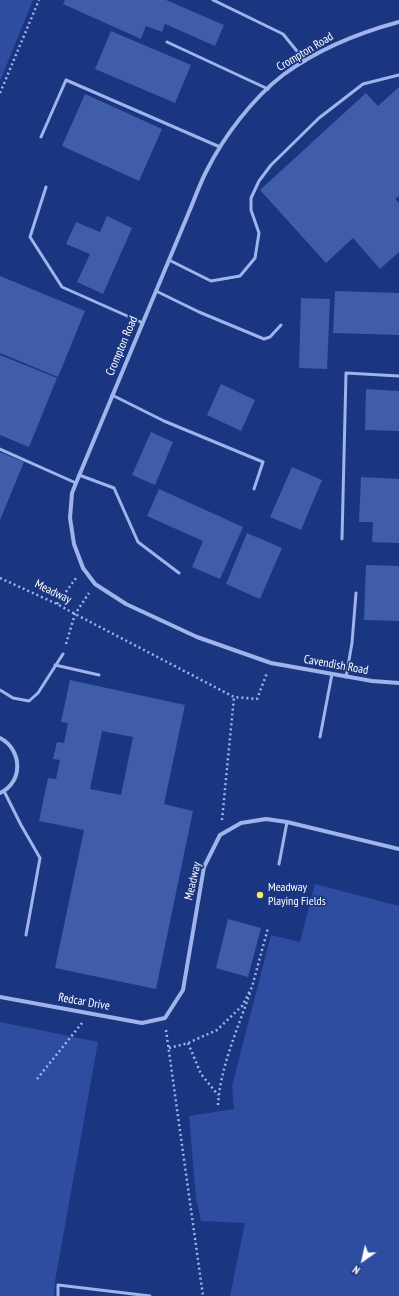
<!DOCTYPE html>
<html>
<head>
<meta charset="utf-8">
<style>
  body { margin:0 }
  #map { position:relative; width:399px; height:1296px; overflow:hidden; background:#1b3681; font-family:"PT Sans Narrow",sans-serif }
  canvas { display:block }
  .north { position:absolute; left:343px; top:1240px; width:40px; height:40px; -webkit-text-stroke:3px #1b3681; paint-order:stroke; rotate:214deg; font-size:11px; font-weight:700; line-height:16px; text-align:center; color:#fff }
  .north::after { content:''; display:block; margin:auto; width:14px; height:18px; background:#fff; clip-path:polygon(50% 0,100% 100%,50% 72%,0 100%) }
</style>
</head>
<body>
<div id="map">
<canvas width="399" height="1296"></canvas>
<div class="north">N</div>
</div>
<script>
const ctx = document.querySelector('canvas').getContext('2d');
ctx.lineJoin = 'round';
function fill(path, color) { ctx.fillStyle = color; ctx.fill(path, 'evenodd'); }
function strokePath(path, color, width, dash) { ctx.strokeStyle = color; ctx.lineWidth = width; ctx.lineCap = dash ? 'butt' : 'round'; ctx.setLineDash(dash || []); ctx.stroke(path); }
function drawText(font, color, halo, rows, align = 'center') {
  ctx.font = font + ' "PT Sans Narrow",sans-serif'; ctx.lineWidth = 3.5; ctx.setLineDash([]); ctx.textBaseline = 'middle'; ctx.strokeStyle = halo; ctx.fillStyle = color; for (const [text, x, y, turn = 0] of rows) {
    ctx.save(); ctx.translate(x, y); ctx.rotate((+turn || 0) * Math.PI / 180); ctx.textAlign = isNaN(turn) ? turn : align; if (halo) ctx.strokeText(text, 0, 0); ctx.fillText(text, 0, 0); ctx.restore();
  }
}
const green = new Path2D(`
  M0 0H33L0 81Z
  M315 884 399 906V1296H230L245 1223 201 1221 196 1198 189 1116 234 1109 232 1086 271 935 300 942Z
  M0 1022 98 1042 55 1281 54 1296H0Z`);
const building = new Path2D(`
  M65 0H166L224 25 215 46 165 24 162 32 146 26 141 39 63 4Z
  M111 31 191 65 175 103 95 69Z
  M399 87V196L395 199 399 203V252L380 269 353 238 326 263 260 190 366 93 378 106Z
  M85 94 162 129 139 181 62 146Z
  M107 216 132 228 103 294 77 282 90 254 66 244 76 222 100 232Z
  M0 276 85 311 58 377 0 353Z
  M335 291 399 293V335L333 333Z
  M301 298 330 299 327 369 299 368Z
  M0 355 57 378 29 447 0 435Z
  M221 384 255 400 241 431 207 415Z
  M366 389 399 391V431L365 430Z
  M151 432 173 442 155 485 132 475Z
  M0 452 24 462 0 520Z
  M292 467 322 480 301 530 270 517Z
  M361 477 399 479V543L372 542 373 522H359Z
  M159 489 243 527 220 579 192 567 203 541 147 516Z
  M247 533 282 548 260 599 226 584Z
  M366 565 399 566V621L364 620Z
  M70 680 185 705 164 804 193 811 156 989 55 968 84 830 39 821 48 778 56 779 60 760 53 759 57 742 64 743 68 723 61 722ZM102 731 133 737 121 795 90 789Z
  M228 919 261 928 248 977 216 968Z`);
const path = new Path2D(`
  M0 93 39 0
  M0 578 57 604 75 614 234 697 257 699 267 673
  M57 604 76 578
  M66 644 75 614 89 593
  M222 820 234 697
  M166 1030 203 1296
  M188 1043 201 1074 218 1095
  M169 1048 188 1043 217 1030 242 1006 252 987 268 928
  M37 1079 82 1023
  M218 1105C220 1068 238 1028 250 993`);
const lane = new Path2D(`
  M213 0 283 34 305 61
  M167 42 268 89
  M41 137 66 80 220 147
  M46 187 30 237 62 287 143 323
  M169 260 211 281 240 276 255 258 259 233 251 210V198L259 181 271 165 319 118 363 84 399 75
  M156 291 199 312 264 339 270 337 281 325
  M112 395 164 421 263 462 254 489
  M0 449 76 483
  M79 475 114 488 138 542 179 573
  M342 539 346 373 399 376
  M55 665 99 675
  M346 677 352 643 356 593
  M0 690 13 698 29 701 38 693 63 654
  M320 737 332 674
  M4 791 21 825 40 858 26 935
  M279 864 287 822
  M58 1296V1285L150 1296`);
const street = new Path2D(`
  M399 22C358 33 317 50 283 75 253 98 224 136 207 170 200 183 195 198 189 212L76 483 72 493 70 518 74 544 83 568 95 584 126 604 197 637 271 663 372 681 399 683
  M0 738C22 749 24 782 0 793
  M0 997 142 1023 165 1018 183 990 204 867 220 835 241 823 266 819 287 822 399 849`);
const markers = [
  [260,895,4,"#fce85b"]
];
const streetNames = [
  ["Crompton Road",305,52,-31],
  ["Crompton Road",122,346,-67],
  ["Meadway",53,592,26],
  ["Cavendish Road",336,665,10],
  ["Meadway",193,881,-77],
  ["Redcar Drive",84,1002,10]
];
const poiNames = [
  ["Meadway",268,888],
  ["Playing Fields",268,902]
];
fill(green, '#2e4da0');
fill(building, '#3f5da9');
strokePath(path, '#9fb4ea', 2.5, [2, 3]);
strokePath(lane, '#9fb4ea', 3);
strokePath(street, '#9fb4ea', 4);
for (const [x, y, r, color] of markers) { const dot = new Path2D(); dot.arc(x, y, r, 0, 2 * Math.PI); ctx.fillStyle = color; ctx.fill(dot); strokePath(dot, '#1b3681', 1.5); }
drawText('12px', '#fff', '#1b3681', streetNames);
drawText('12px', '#fff', '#1b3681', poiNames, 'left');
</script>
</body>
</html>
